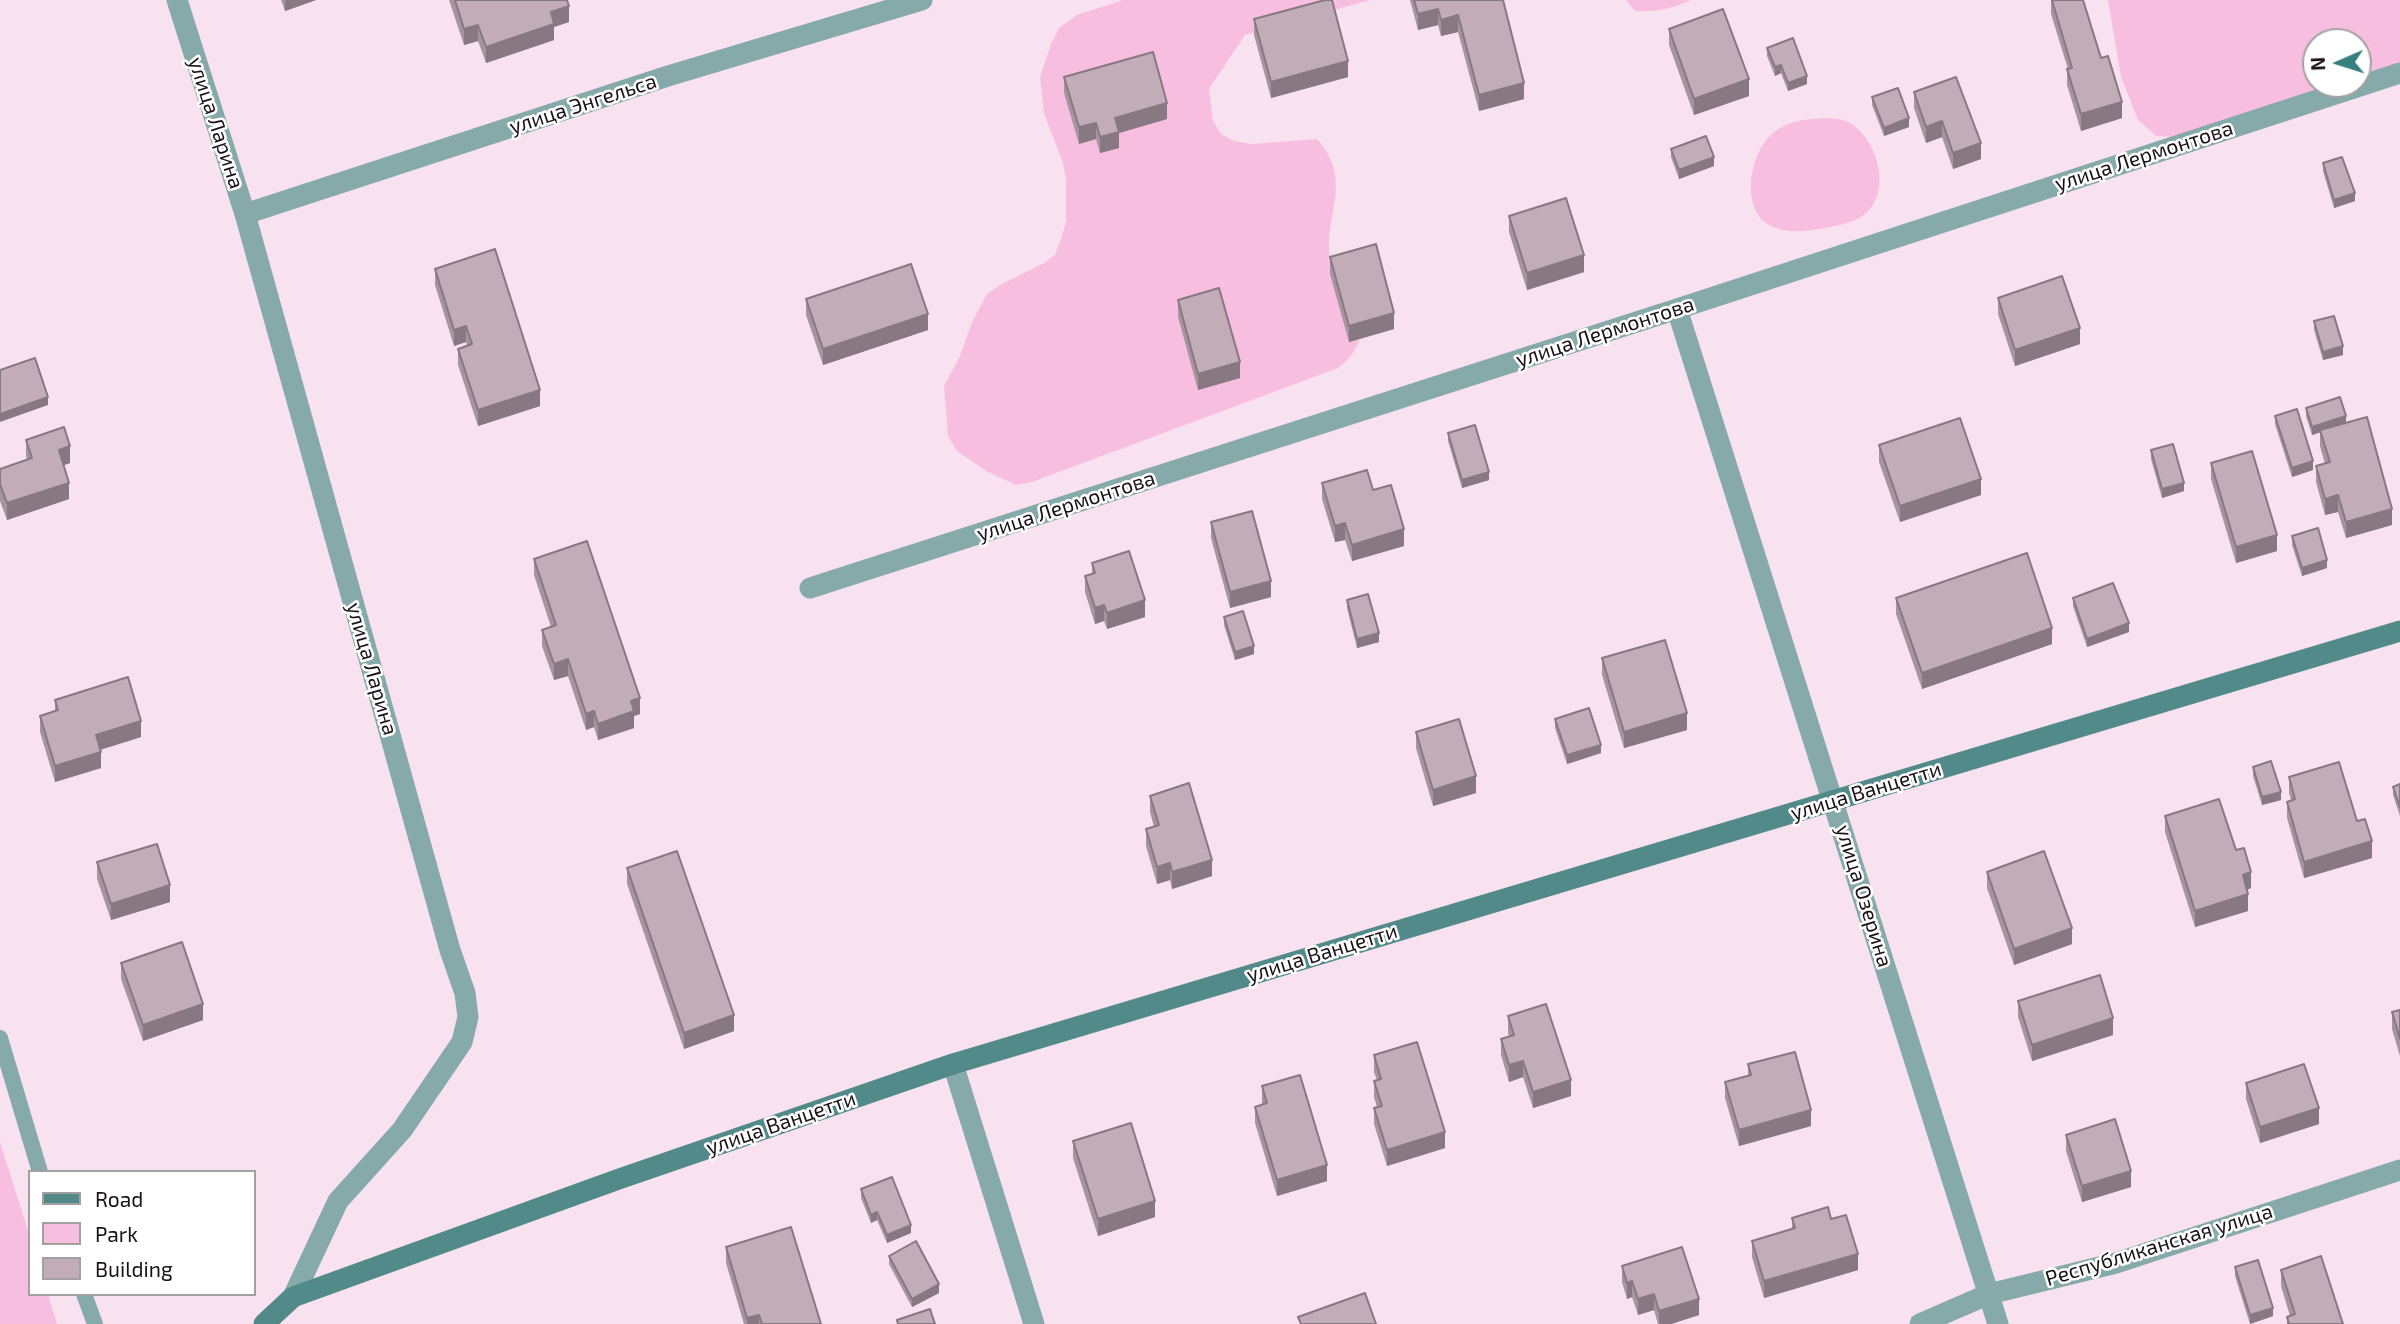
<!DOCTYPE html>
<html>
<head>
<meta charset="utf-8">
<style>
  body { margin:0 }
  #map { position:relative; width:2400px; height:1324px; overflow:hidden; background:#f9e2ef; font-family:"Exo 2",sans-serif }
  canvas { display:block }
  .legend { position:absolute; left:28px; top:1170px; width:228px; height:126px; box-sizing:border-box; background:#fff; border:2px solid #a3a0a2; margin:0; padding:9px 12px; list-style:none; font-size:21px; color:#1a1217 }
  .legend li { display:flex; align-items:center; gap:14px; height:35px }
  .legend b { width:35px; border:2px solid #a3a0a2 }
  .north { position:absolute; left:2302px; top:28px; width:70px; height:70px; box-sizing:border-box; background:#fff; border:2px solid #a3a0a2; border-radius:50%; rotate:267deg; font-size:19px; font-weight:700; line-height:28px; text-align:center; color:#1a1217 }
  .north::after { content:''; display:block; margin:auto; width:24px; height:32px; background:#378080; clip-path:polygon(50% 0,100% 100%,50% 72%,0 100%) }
</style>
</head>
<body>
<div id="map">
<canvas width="2400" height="1324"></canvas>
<ul class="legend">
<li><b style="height:9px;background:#528a8a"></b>Road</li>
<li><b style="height:19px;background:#f8bedf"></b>Park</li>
<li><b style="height:19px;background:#c2acb8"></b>Building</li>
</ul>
<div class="north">N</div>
</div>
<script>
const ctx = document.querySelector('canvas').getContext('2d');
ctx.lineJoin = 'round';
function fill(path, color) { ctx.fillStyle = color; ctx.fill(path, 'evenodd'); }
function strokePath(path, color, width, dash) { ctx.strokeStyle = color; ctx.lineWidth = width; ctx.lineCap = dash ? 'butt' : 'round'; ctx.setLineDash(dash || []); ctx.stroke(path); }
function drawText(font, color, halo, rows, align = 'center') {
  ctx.font = font + ' "Exo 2",sans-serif'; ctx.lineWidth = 5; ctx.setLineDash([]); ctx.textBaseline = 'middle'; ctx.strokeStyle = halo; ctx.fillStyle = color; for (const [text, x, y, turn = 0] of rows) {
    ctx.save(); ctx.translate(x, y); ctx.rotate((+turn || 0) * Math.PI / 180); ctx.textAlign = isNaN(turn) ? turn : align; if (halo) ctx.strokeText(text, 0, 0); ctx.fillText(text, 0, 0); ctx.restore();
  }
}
const green = new Path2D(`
  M1123 0H1370L1245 35 1209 89 1213 121 1221 134 1234 141 1252 144 1317 139C1356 184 1321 216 1331 263 1336 283 1353 313 1362 332 1357 349 1351 358 1338 368L1032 482 1016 485 986 471 957 451 948 436 944 386 959 358 973 320 987 294 1000 285 1044 263 1055 255 1062 236 1066 221V179L1063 163 1044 113 1040 77 1052 42 1059 28 1077 15Z
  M1626 0H1691C1672 9 1657 12 1635 11Z
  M2108 0H2400V73L2175 137 2156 136 2138 120 2121 77ZM2316 42H2358V84H2316Z
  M1827 118C1834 119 1843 119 1848 122 1877 137 1893 191 1865 214 1855 223 1838 225 1825 228 1807 231 1790 234 1773 227 1739 213 1749 153 1772 134 1788 120 1807 119 1827 118Z
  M0 1142 30 1237V1294H48L57 1324H0Z`);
const lane = new Path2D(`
  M0 1038 40 1172
  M84 1294 95 1324`);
const street = new Path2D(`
  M177 0 245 214 450 950 465 993 468 1017 462 1042 402 1130 338 1201 293 1297
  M245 214 668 76 922 0
  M1677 309 1998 1324
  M810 588 1677 309 2400 73
  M953 1064 1034 1324
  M1920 1324 1989 1294 2116 1263 2400 1170`);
const secondary = new Path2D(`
  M264 1324 293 1297 619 1179 953 1064 2400 631`);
const wall = new Path2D(`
  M281 0H316L285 11Z
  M449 0H567L569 22 554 27V40L486 63 478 41 464 45Z
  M1410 0H1503L1524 99 1479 111 1458 32 1441 36 1438 25 1418 30Z
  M2051 0 2101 58 2122 118 2081 131 2067 85V69H2068L2051 14Z
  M1254 19 1348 77 1271 98 1254 35Z
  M1669 29 1749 96 1694 115 1669 45Z
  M1767 48 1807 84 1788 91 1781 73 1775 76 1767 56Z
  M1064 77 1167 119 1119 133V148L1100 153 1096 139 1079 144 1064 93Z
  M1914 92 1981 159 1953 169 1942 137 1926 143 1914 108Z
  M1872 97 1909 127 1884 136 1872 105Z
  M1671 149 1714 166 1679 179 1671 157Z
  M2323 163 2355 201 2334 208 2323 171Z
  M1509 216 1584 272 1527 290 1509 232Z
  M1330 257 1394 329 1349 342 1330 274Z
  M435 269 540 406 478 426 458 365V349L467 346 466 342 454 346 435 285Z
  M1998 298 2080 344 2015 366 1998 314Z
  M806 299 928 330 823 365 806 315Z
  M1178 300 1240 378 1198 390 1178 317Z
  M2314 321 2343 355 2323 360 2314 330Z
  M2306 408 2346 423 2392 525 2346 538 2338 512 2325 515 2316 482V466L2325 464 2320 446V432L2312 435 2306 416Z
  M2275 416 2313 470 2292 477 2275 424Z
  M1448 433 1489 480 1462 488 1448 441Z
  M26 440 70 463 63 465 69 499 7 520 0 501V469L27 460 26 456Z
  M1879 445 1981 495 1900 522 1879 462Z
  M2151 450 2184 491 2162 498 2151 459Z
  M2211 463 2277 551 2236 563 2211 479Z
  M1322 483 1373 490 1404 546 1352 561 1345 540 1335 542 1322 499Z
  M1211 522 1271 597 1230 608 1211 538Z
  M2292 536 2327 568 2302 576 2292 545Z
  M534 559 640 714 634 716V728L598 740 594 727 586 730 568 676 554 680 542 646V630L551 627 534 575Z
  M1092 563 1145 617 1107 629 1104 621 1095 624 1085 592V576L1092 574Z
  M1896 598 2052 644 1922 689 1896 614Z
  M2073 598 2129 632 2087 647 2073 606Z
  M1347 600 1379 642 1357 648 1347 608Z
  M1224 617 1254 654 1235 660 1224 625Z
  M1602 658 1687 730 1624 748 1602 675Z
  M55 700 141 737 100 750 101 768 55 782 40 732V716L55 711Z
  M1555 719 1601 753 1567 764 1555 728Z
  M1416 732 1476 793 1433 806 1416 748Z
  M2253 767 2281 800 2262 805 2253 776Z
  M2289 777 2357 821 2372 858 2304 878 2287 818V802L2291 800 2289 793Z
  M2400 784V816L2393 795V787Z
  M1150 796 1212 876 1172 889 1170 880 1157 884 1146 846V829L1154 827 1150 812Z
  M2165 816 2236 850 2251 888 2247 890 2248 911 2195 927 2165 832Z
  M97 862 170 902 111 920 97 879Z
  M627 868 734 1031 684 1049 627 884Z
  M1987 872 2072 944 2014 965 1987 888Z
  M121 963 203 1020 143 1041 121 979Z
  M2018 1001 2113 1035 2032 1061 2018 1017Z
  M2400 1010V1056L2392 1029V1012Z
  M1508 1016 1571 1096 1533 1108 1523 1077 1509 1082 1501 1055V1039L1509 1037 1508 1033Z
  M1374 1055 1445 1148 1387 1166 1374 1124V1108L1377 1107 1374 1097V1081L1377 1080 1374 1072Z
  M1748 1064 1811 1126 1739 1146 1725 1098V1082L1748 1075Z
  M2246 1083 2319 1124 2260 1143 2246 1099Z
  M1262 1086 1327 1181 1277 1196 1255 1123V1107L1262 1104Z
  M2066 1135 2131 1187 2082 1202 2066 1151Z
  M1073 1141 1155 1217 1098 1236 1073 1158Z
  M861 1189 911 1233 887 1243 877 1220 871 1223 861 1198Z
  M1792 1218 1831 1219 1858 1270 1764 1298 1752 1257V1241L1792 1229Z
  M726 1247 821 1324H744L726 1263Z
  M889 1256 939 1293 912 1307 889 1264Z
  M1622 1266 1699 1315 1671 1324H1658L1654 1310 1638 1315 1632 1297 1627 1299 1622 1282Z
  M2235 1267 2273 1316 2250 1324 2235 1276Z
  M2281 1270 2343 1324H2287V1317L2290 1316 2281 1286Z`);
const shadedWall = new Path2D(`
  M285 0H316L285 11Z
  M569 6V22L554 27V40L486 63V47L551 12Z
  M1438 9V25L1418 30V14Z
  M1458 15V32L1441 36V20Z
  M478 25V41L464 45V29Z
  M1348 61V77L1271 98V82Z
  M1781 65V73L1775 76V67Z
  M1807 76V84L1788 91V83Z
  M1749 79V96L1694 115V99Z
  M1524 83V99L1479 111V95Z
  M2122 102V118L2081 131V114Z
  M1167 103V119L1119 133V148L1100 153V137L1115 118Z
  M1909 118V127L1884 136V128Z
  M1942 121V137L1926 143V127Z
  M1096 123V139L1079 144V127Z
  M1981 143V159L1953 169V153Z
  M1714 157V166L1679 179V170Z
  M2355 193V201L2334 208V200Z
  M1584 255V272L1527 290V273Z
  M1394 313V329L1349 342V326Z
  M928 314V330L823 365V349Z
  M466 326V342L454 346V330Z
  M2080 328V344L2015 366V350Z
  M2343 346V355L2323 360V352Z
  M1240 362V378L1198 390V374Z
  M540 390V406L478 426V410Z
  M48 397V405L0 422V414Z
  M2346 416V424L2312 435V427Z
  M70 446V463L59 467V450Z
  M2313 461V470L2292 477V468Z
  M1489 472V480L1462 488V480Z
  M1981 479V495L1900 522V506Z
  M69 483V499L7 520V503Z
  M2184 483V491L2162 498V489Z
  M2338 495V512L2325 515V499Z
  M2392 509V525L2346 538V522Z
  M1345 523V540L1335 542V526Z
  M1404 529V546L1352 561V545Z
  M2277 535V551L2236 563V547Z
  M2327 560V568L2302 576V568Z
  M1271 581V597L1230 608V592Z
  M1145 600V617L1107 629V613Z
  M1104 605V621L1095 624V608Z
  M2129 623V632L2087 647V639Z
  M2052 628V644L1922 689V673Z
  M1379 633V642L1357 648V639Z
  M1254 646V654L1235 660V652Z
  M568 659V676L554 680V664Z
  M640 698V714L634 716V728L598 740V724L631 701Z
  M594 711V727L586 730V714Z
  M1687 713V730L1624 748V732Z
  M141 721V737L96 751V735Z
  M1601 745V753L1567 764V755Z
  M101 752V768L55 782V766Z
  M1476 776V793L1433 806V790Z
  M2281 792V800L2262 805V797Z
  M2372 841V858L2304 878V862Z
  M1212 860V876L1172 889V872Z
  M1170 863V880L1157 884V867Z
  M2251 872V888L2243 891V875Z
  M170 885V902L111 920V904Z
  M2248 894V911L2195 927V911Z
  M2072 928V944L2014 965V949Z
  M203 1004V1020L143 1041V1025Z
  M734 1015V1031L684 1049V1033Z
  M2113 1018V1035L2032 1061V1045Z
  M1523 1061V1077L1509 1082V1065Z
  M1571 1080V1096L1533 1108V1092Z
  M2319 1108V1124L2260 1143V1127Z
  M1811 1110V1126L1739 1146V1130Z
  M1445 1132V1148L1387 1166V1150Z
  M1327 1165V1181L1277 1196V1180Z
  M2131 1171V1187L2082 1202V1186Z
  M1155 1201V1217L1098 1236V1219Z
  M877 1212V1220L871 1223V1215Z
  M911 1225V1233L887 1243V1235Z
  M1858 1254V1270L1764 1298V1281Z
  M1632 1281V1297L1627 1299V1283Z
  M939 1284V1293L912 1307V1299Z
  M1654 1294V1310L1638 1315V1299Z
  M1699 1299V1315L1671 1324H1659V1311Z
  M2273 1308V1316L2250 1324V1315Z
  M759 1315V1324H747V1318Z`);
const building = new Path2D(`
  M455 0H567L569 6 551 12 554 24 486 47 478 25 464 29Z
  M1325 0H1332L1348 61 1271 82 1254 19Z
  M1414 0H1503L1524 83 1479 95 1458 15 1441 20 1438 9 1418 14Z
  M2052 0H2083L2101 58 2108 56 2122 102 2081 114 2067 69 2072 68Z
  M1723 9 1749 79 1694 99 1669 29Z
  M1793 38 1807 76 1788 83 1781 65 1775 67 1767 48Z
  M1153 52 1167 103 1115 118 1119 132 1100 137 1096 123 1079 127 1064 77Z
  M1956 77 1981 143 1953 153 1942 121 1926 127 1914 92Z
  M1898 88 1909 118 1884 128 1872 97Z
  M1706 136 1714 157 1679 170 1671 149Z
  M2342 157 2355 193 2334 200 2323 163Z
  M1566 198 1584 255 1527 273 1509 216Z
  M1376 244 1394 313 1349 326 1330 257Z
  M495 249 540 390 478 410 458 349 472 344 466 326 454 330 435 269Z
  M911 264 928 314 823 349 806 299Z
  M2062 276 2080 328 2015 350 1998 298Z
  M1219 288 1240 362 1198 374 1178 300Z
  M2334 316 2343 346 2323 352 2314 321Z
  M35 358 48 397 0 414V370Z
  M2340 397 2346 416 2312 427 2306 408Z
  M2297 409 2313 461 2292 468 2275 416Z
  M2367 417 2392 509 2346 522 2338 495 2325 499 2316 466 2330 462 2320 430Z
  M1960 418 1981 479 1900 506 1879 445Z
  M1475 425 1489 472 1462 480 1448 433Z
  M64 427 70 446 59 450 69 483 7 503 0 484V469L32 458 26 440Z
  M2173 444 2184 483 2162 489 2151 450Z
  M2252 451 2277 535 2236 547 2211 463Z
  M1367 470 1373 490 1391 485 1404 529 1352 545 1345 523 1335 526 1322 483Z
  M1252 511 1271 581 1230 592 1211 522Z
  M2318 528 2327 560 2302 568 2292 536Z
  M587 541 640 698 631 701 634 711 598 724 594 711 586 714 568 659 554 664 542 630 556 625 534 559Z
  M1129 551 1145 600 1107 613 1104 605 1095 608 1085 576 1095 573 1092 563Z
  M2027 553 2052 628 1922 673 1896 598Z
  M2113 583 2129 623 2087 639 2073 598Z
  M1368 594 1379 633 1357 639 1347 600Z
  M1243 611 1254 646 1235 652 1224 617Z
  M1665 640 1687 713 1624 732 1602 658Z
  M128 677 141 721 96 735 101 752 55 766 40 716 58 710 55 700Z
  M1589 708 1601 745 1567 755 1555 719Z
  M1459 719 1476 776 1433 790 1416 732Z
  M2271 761 2281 792 2262 797 2253 767Z
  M2339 762 2357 821 2365 819 2372 841 2304 862 2287 802 2295 799 2289 777Z
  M1189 783 1212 860 1172 872 1170 863 1157 867 1146 829 1159 825 1150 796Z
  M2400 784V807L2393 787Z
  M2219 799 2236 850 2244 848 2251 872 2243 875 2248 894 2195 911 2165 816Z
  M157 844 170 885 111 904 97 862Z
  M677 851 734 1015 684 1033 627 868Z
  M2044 851 2072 928 2014 949 1987 872Z
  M182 942 203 1004 143 1025 121 963Z
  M2100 975 2113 1018 2032 1045 2018 1001Z
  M1546 1004 1571 1080 1533 1092 1523 1061 1509 1065 1501 1039 1514 1035 1508 1016Z
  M2400 1010V1039L2392 1012Z
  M1417 1042 1445 1132 1387 1150 1374 1108 1382 1106 1374 1081 1381 1079 1374 1055Z
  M1795 1052 1811 1110 1739 1130 1725 1082 1751 1075 1748 1064Z
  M2304 1064 2319 1108 2260 1127 2246 1083Z
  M1300 1075 1327 1165 1277 1180 1255 1107 1267 1103 1262 1086Z
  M2115 1119 2131 1171 2082 1186 2066 1135Z
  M1131 1123 1155 1201 1098 1219 1073 1141Z
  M892 1177 911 1225 887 1235 877 1212 871 1215 861 1189Z
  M1828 1207 1831 1219 1846 1215 1858 1254 1764 1281 1752 1241 1795 1228 1792 1218Z
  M791 1227 821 1324H762L759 1315 747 1318 726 1247Z
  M916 1241 939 1284 912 1299 889 1256Z
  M1682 1247 1699 1299 1659 1311 1654 1294 1638 1299 1632 1281 1627 1283 1622 1266Z
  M2321 1256 2343 1324H2289L2287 1317 2295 1314 2281 1270Z
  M2258 1260 2273 1308 2250 1315 2235 1267Z
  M1365 1293 1376 1324H1301L1298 1317Z
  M930 1309 935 1324H898L897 1320Z`);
const streetNames = [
  ["улица Энгельса",583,104,-18],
  ["улица Ларина",216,123,72],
  ["улица Лермонтова",2144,156,-18],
  ["улица Лермонтова",1605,332,-18],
  ["улица Лермонтова",1066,506,-18],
  ["улица Ларина",372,669,74],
  ["улица Ванцетти",1866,791,-17],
  ["улица Озерина",1864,896,73],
  ["улица Ванцетти",1322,953,-17],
  ["улица Ванцетти",781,1123,-19],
  ["Республиканская улица",2159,1245,-17]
];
fill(green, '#f8bedf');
strokePath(lane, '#86aaaa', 16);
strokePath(street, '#86aaaa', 21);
strokePath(secondary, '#528a8a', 21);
fill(wall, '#a7949e');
fill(shadedWall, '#887881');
fill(building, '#c2acb8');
strokePath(building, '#887881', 2);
drawText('21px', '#1a1217', '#fff', streetNames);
</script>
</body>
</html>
